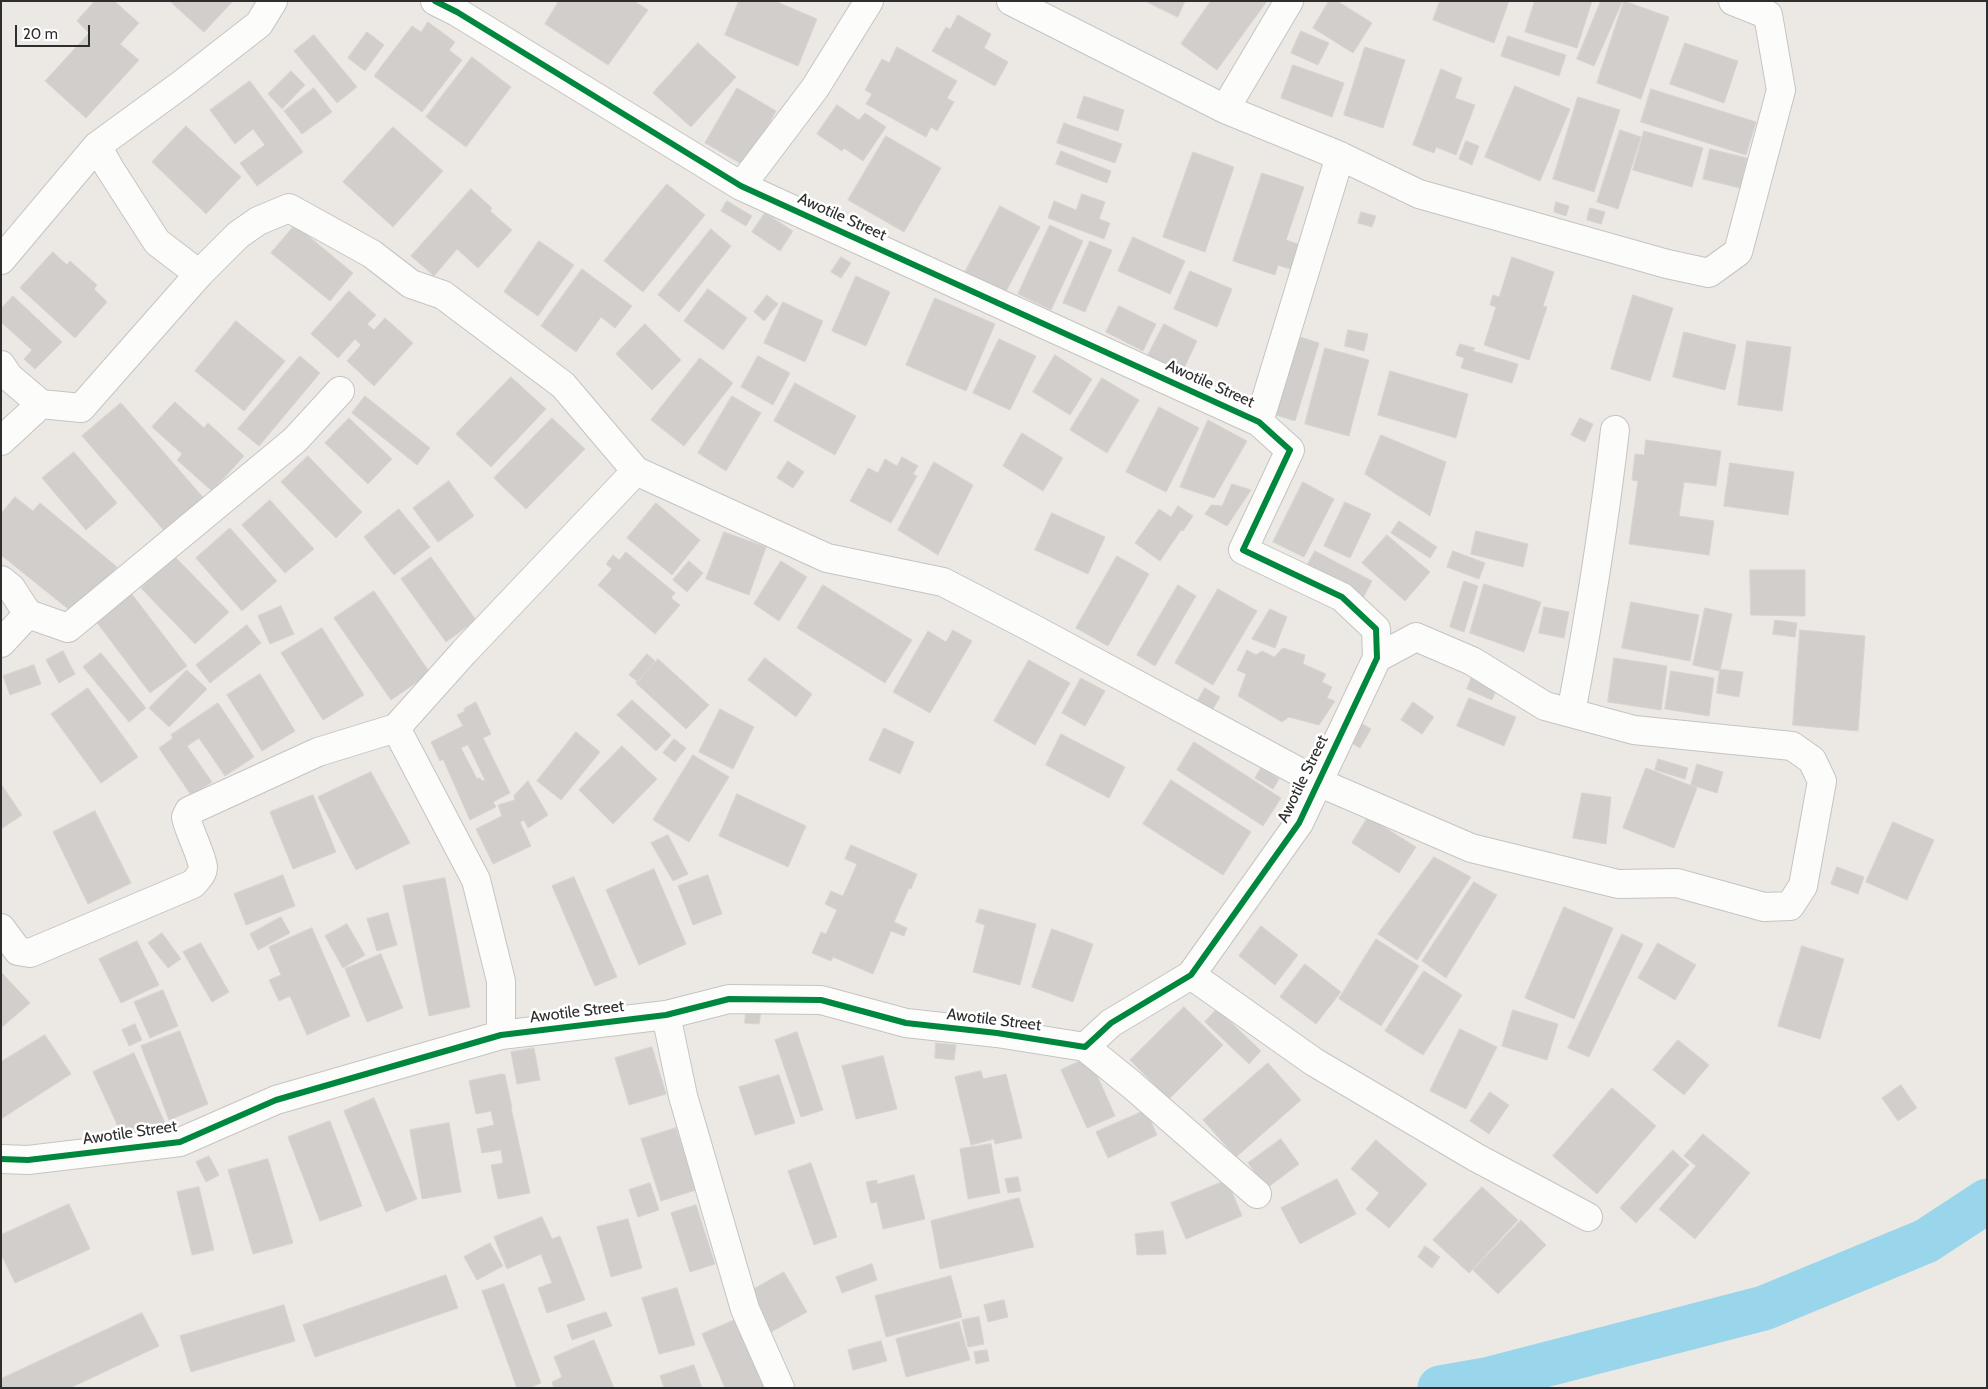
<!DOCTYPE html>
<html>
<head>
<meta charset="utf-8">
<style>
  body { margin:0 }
  #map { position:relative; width:1988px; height:1389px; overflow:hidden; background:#ece8e4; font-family:Cabin,sans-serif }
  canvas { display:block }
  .frame { position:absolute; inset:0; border:2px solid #2e2e2e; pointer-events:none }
  .scale { position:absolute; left:15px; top:25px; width:75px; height:22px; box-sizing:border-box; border:2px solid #2e2e2e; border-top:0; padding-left:6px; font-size:15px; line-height:18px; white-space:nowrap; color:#2e2e2e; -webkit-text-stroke:4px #fff; paint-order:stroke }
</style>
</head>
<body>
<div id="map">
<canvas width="1988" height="1389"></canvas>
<div class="frame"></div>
<div class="scale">20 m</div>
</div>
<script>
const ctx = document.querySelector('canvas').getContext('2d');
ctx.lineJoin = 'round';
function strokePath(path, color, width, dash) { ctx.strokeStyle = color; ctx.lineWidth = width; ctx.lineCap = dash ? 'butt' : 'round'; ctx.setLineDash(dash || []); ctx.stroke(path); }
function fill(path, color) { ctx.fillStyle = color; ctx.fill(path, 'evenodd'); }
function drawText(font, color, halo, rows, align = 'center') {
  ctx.font = font + ' Cabin,sans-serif'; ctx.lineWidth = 5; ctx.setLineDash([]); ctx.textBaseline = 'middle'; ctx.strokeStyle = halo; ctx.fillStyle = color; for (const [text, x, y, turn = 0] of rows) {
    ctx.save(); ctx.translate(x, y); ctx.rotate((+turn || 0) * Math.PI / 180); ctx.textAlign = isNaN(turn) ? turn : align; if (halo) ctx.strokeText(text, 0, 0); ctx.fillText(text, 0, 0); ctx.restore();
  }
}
const river = new Path2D(`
  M1440 1388 1486 1380 1764 1308 1926 1241 1987 1201`);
const building = new Path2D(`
  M95 1H114L139 23 120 44 139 60 86 118 45 81 89 33 77 21Z
  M170 1H233L204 32Z
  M559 1H634L648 10 608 65 545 24Z
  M739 1H775L817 19 798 66 725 35Z
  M1145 1H1185L1178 17Z
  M1211 1H1267L1217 70 1181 44Z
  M1329 1H1337L1372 23 1353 53 1313 28Z
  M1440 1H1509L1494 43 1433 20Z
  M1535 1H1592L1577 48 1525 32Z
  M1601 1 1622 2 1594 66 1577 59Z
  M1624 1 1669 17 1641 99 1597 83Z
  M958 15 991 34 984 48 1008 62 995 86 932 51 946 27 950 29Z
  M428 22 455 42 449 50 462 60 422 112 374 76 412 26 421 32Z
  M1301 31 1329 43 1318 65 1291 53Z
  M367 32 384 45 365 71 348 58Z
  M314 35 357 87 337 103 294 51Z
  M1508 36 1566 55 1559 76 1501 56Z
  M698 43 736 77 691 127 653 93Z
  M1685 43 1738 61 1724 103 1670 84Z
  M897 47 957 81 947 98 954 102 937 131 931 127 926 137 866 104 872 94 865 90 882 59 889 63Z
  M1365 47 1405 60 1383 128 1344 115Z
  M472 57 511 87 466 147 426 117Z
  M1293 65 1344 83 1332 117 1281 98Z
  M1441 69 1462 78 1455 98 1475 105 1456 155 1436 147 1434 153 1413 145Z
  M291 71 305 85 282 109 268 94Z
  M250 81 303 152 257 186 240 163 265 145 253 129 235 144 210 110Z
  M1515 86 1570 109 1540 181 1485 157Z
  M314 88 332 112 302 134 284 111Z
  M737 88 776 111 745 166 705 143Z
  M1651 89 1756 122 1746 155 1641 122Z
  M1084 96 1124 110 1118 131 1077 118Z
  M1578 97 1620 110 1594 192 1553 179Z
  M837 105 859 120 865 113 886 127 863 161 844 148 842 151 817 134Z
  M1064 123 1122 144 1115 163 1057 143Z
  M186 126 241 177 206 214 152 162Z
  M393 127 443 171 393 227 343 182Z
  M1620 130 1641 137 1618 209 1597 202Z
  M1644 131 1703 148 1692 187 1633 170Z
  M886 136 941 168 904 232 848 200Z
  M1466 141 1479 146 1472 165 1459 159Z
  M1710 149 1747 158 1740 188 1703 179Z
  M1061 151 1111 171 1107 183 1056 164Z
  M1193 152 1234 167 1205 252 1163 237Z
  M1262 173 1304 187 1286 240 1301 245 1293 270 1278 265 1275 275 1233 261Z
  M667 184 705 215 643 292 604 261Z
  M471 189 492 208 490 211 512 230 478 268 457 249 434 276 411 256Z
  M1082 194 1105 202 1099 219 1110 223 1104 239 1048 218 1054 201 1076 210Z
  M727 201 752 216 746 226 721 211Z
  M1556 202 1569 206 1566 216 1554 212Z
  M1000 206 1040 227 1003 297 963 276Z
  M1590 208 1605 212 1601 224 1587 220Z
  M1361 212 1376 216 1372 227 1358 223Z
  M765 213 793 231 780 251 752 232Z
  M295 225 353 273 330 301 271 253Z
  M1050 225 1083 241 1051 310 1018 294Z
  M711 229 731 246 679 312 658 295Z
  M1133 237 1185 261 1170 294 1118 271Z
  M539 241 574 265 538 316 504 292Z
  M1090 241 1112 250 1085 312 1063 303Z
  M53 252 67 265 70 261 97 285 94 289 107 302 75 338 20 288Z
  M841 257 851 263 841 278 831 272Z
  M1512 257 1554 272 1543 306 1547 307 1529 360 1484 345 1496 307 1490 305 1493 295 1499 297Z
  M582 269 632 306 615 328 601 317 576 352 541 326Z
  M1190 271 1232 289 1217 327 1174 309Z
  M856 276 890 292 866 346 832 331Z
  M708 289 747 318 723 350 684 321Z
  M349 291 376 315 367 324 374 330 385 318 413 343 374 386 347 361 361 345 355 339 338 358 311 334Z
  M767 295 778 304 764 321 754 312Z
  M1633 295 1673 308 1650 381 1611 369Z
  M13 296 62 342 35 369 24 359 32 350 1 322V309Z
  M935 298 995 324 966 391 906 365Z
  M783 302 823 321 805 362 764 343Z
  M1119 306 1156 324 1143 351 1106 332Z
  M236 321 285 361 244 411 195 371Z
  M645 324 681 360 652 390 616 354Z
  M1164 324 1197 341 1182 372 1148 355Z
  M1348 330 1368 334 1364 351 1345 346Z
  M1684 332 1736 345 1725 390 1673 377Z
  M1294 335 1319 343 1295 421 1270 413Z
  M999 339 1036 356 1010 410 973 393Z
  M1747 341 1791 347 1782 411 1738 405Z
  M1460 344 1475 348 1473 351 1518 364 1512 383 1461 368 1464 358 1456 355Z
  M1325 348 1369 360 1349 436 1305 424Z
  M1055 355 1092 379 1070 415 1033 392Z
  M300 356 320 373 259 446 238 429Z
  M758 356 790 373 773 405 741 387Z
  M700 358 733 383 684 446 651 420Z
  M1390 371 1468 394 1456 438 1378 415Z
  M511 377 546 409 491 467 456 434Z
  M1102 378 1139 400 1107 453 1070 430Z
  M795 383 856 416 835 455 774 421Z
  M365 396 430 448 417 465 352 413Z
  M732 396 761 413 726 471 698 453Z
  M175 402 204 428 208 423 244 456 212 491 177 460 182 454 152 427Z
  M121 403 207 502 168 535 82 436Z
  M1159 407 1199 428 1166 492 1126 472Z
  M349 418 392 459 368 484 325 443Z
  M552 418 585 449 526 509 494 478Z
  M1580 418 1593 424 1585 442 1571 435Z
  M1208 420 1247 441 1214 498 1180 487Z
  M1022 433 1063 458 1043 491 1003 466Z
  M1381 435 1446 462 1430 516 1365 474Z
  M1646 440 1721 451 1716 486 1684 482 1679 516 1714 521 1709 555 1629 544 1638 481 1632 480 1635 454 1644 455Z
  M74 452 117 503 86 530 42 478Z
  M308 456 362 512 336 538 281 482Z
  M902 457 918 466 913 474 917 476 891 523 850 501 868 468 878 473 885 459 897 466Z
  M788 461 804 472 793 488 777 478Z
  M934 462 973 485 938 555 898 530Z
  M1730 463 1794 472 1788 515 1724 506Z
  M449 481 474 516 438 542 413 508Z
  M1303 482 1334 499 1304 557 1273 542Z
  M1232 484 1251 490 1227 526 1205 514 1211 505 1222 506Z
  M15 497 33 511 40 503 117 567 77 616 1 555V514Z
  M270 500 314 549 285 573 242 525Z
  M1345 502 1371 514 1350 558 1324 546Z
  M656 503 700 540 672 575 627 538Z
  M1178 506 1193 516 1183 531 1181 530 1160 561 1135 543 1159 509 1171 517Z
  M399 509 430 547 394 575 364 537Z
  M1052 513 1105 537 1088 574 1035 550Z
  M1399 521 1437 547 1430 558 1391 533Z
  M230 528 277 581 242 611 196 558Z
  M1476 531 1528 544 1523 567 1471 554Z
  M724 532 766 547 749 595 706 579Z
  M1387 535 1430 572 1405 601 1362 563Z
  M1315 551 1372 581 1363 598 1306 568Z
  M1453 551 1485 563 1479 579 1447 567Z
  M626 552 675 593 671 598 680 605 655 634 598 585 612 569 606 564 613 555 619 560Z
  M174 556 229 612 195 644 141 588Z
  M1117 556 1149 574 1108 646 1076 628Z
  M431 557 476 620 446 642 401 579Z
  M689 561 703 573 687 592 673 580Z
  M781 561 807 577 779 621 754 604Z
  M1750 570H1805V616L1751 615Z
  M1464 581 1478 586 1464 632 1450 627Z
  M1484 584 1541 602 1524 652 1470 633Z
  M823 585 912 640 885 683 797 628Z
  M1178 585 1196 596 1155 666 1137 655Z
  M1218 589 1257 611 1213 685 1175 663Z
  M374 591 430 673 391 700 334 618Z
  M131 593 187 666 150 693 95 620Z
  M1631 602 1699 615 1690 661 1622 648Z
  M281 606 294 634 270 644 258 616Z
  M1544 607 1569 612 1564 638 1539 633Z
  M1705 608 1732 614 1720 671 1693 665Z
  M1270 609 1287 617 1275 648 1252 639Z
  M1775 620 1797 623 1795 637 1773 634Z
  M247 625 261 643 210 683 196 665Z
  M322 628 364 695 323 720 281 653Z
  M953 630 972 641 930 713 893 692 928 631 946 642Z
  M1800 630 1865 636 1858 731 1793 725Z
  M1283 648 1305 655 1303 664 1326 674 1322 682 1332 687 1327 698 1335 701 1319 725 1289 717 1282 722 1238 696 1246 674 1237 670 1247 650 1256 655 1262 651 1274 657Z
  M63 651 75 674 59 683 46 660Z
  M101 653 146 708 129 722 83 667Z
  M647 654 655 661 638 682 629 675Z
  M765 658 812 694 796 717 748 680Z
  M1614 658 1667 666 1661 710 1608 702Z
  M658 659 709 705 686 729 636 683Z
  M1029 660 1070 683 1035 745 994 721Z
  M34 665 41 684 10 695 3 676Z
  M1720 669 1743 672 1739 697 1717 693Z
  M187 670 207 689 169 727 149 708Z
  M1671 671 1714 678 1709 716 1665 709Z
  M260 674 295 731 262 751 227 695Z
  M1473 674 1498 685 1492 700 1467 689Z
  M1081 678 1105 691 1085 726 1062 713Z
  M88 688 138 757 101 783 51 714Z
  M1205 688 1220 697 1210 714 1195 705Z
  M1469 698 1516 717 1504 746 1457 726Z
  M632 700 671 735 656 751 617 715Z
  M476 702 491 734 483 738 510 793 493 802 496 807 470 820 443 759 440 761 431 742 463 726 457 715 465 711 464 709ZM468 745 485 780 482 781 480 778 477 779 461 748Z
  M1413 702 1434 717 1422 734 1401 720Z
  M218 703 254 757 225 776 199 738 187 746 212 782 191 795 159 748 173 738 171 735Z
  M720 709 754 727 733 769 699 752Z
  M1358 721 1371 729 1360 748 1347 740Z
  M884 728 914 742 900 774 869 760Z
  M576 732 600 752 561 800 537 781Z
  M1061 734 1125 767 1109 798 1046 765Z
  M674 739 686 748 675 762 663 753Z
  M1194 742 1281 798 1263 826 1177 770Z
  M622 746 657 779 613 824 579 790Z
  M693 755 729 777 689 842 653 820Z
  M1658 759 1688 768 1685 779 1655 770Z
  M1697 764 1723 772 1717 793 1691 785Z
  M1261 768 1279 779 1273 789 1255 778Z
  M1646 768 1697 788 1674 848 1623 828Z
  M371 772 410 843 356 870 318 797Z
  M1171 780 1251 832 1223 875 1143 824Z
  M528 781 548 815 528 828 524 820 520 822 531 846 493 864 476 829 502 816 498 805 515 800 514 796Z
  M1 784 22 815 1 829Z
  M1582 793 1611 797 1606 844 1573 838Z
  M737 794 806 826 788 867 719 836Z
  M313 795 336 852 293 869 270 812Z
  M95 811 131 883 88 904 53 832Z
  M1368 817 1416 847 1399 873 1352 843Z
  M1893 822 1934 840 1907 900 1866 882Z
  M668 835 688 874 673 881 651 843Z
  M851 845 917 874 911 889 909 888 894 922 907 928 904 936 891 931 873 974 833 957 831 961 812 953 821 932 826 934 837 910 825 904 831 891 843 896 857 864 845 859Z
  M1434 857 1471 877 1417 960 1378 934Z
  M1837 867 1864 877 1858 894 1831 884Z
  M654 869 686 944 639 965 606 890Z
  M283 875 295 906 246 925 234 894Z
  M708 875 722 914 693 925 678 886Z
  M574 877 617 977 595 986 552 886Z
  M445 878 470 1007 429 1016 403 886Z
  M1474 882 1497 895 1446 978 1422 961Z
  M1564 907 1613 928 1574 1019 1525 998Z
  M980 909 1036 924 1020 985 973 972 985 925 976 922Z
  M388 913 397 945 377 951 367 919Z
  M281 917 290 933 258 950 250 934Z
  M347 924 365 955 343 968 325 936Z
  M1261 926 1298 955 1275 985 1239 956Z
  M312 928 350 1016 307 1035 290 996 279 1001 269 980 281 975 269 947Z
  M1052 929 1093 944 1073 1002 1032 987Z
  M162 933 181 959 168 968 148 943Z
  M1622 934 1643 944 1589 1057 1568 1048Z
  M1376 939 1419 966 1381 1026 1339 999Z
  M137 941 159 985 121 1003 99 959Z
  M201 943 229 992 212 1002 183 952Z
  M1658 943 1696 965 1675 1000 1638 978Z
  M1802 946 1844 959 1820 1039 1778 1026Z
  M381 954 403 1008 367 1022 345 969Z
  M1305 964 1341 992 1316 1024 1280 997Z
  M1424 971 1462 995 1423 1055 1385 1031Z
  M1 972 30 1003 1 1028Z
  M163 990 178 1026 150 1038 134 1002Z
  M1184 1007 1223 1045 1169 1099 1130 1060Z
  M1217 1009 1261 1051 1249 1064 1205 1022Z
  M746 1010 761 1012 759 1024 745 1023Z
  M1513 1010 1558 1024 1547 1060 1502 1046Z
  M135 1024 142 1040 129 1046 122 1030Z
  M1460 1029 1497 1047 1466 1109 1430 1091Z
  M180 1031 208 1104 169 1120 141 1046Z
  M797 1032 823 1110 801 1117 775 1040Z
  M45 1035 71 1074 1 1119V1062Z
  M1678 1040 1709 1065 1684 1095 1653 1070Z
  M936 1043 956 1045 954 1060 935 1058Z
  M652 1047 666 1094 629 1105 615 1058Z
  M534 1048 540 1080 517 1084 511 1052Z
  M134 1053 167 1128 127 1146 93 1072Z
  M883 1056 897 1109 856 1119 842 1066Z
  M1089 1057 1115 1116 1087 1128 1061 1070Z
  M1268 1063 1301 1100 1236 1157 1203 1120Z
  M981 1071 983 1079 1006 1074 1022 1138 995 1144 994 1139 971 1145 955 1077Z
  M502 1074 505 1075 512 1108H511L530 1193 498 1199 491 1165 503 1163 501 1150 482 1153 477 1129 494 1125 491 1111 476 1114 469 1081Z
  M779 1075 795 1123 755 1135 739 1087Z
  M1901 1085 1917 1108 1898 1121 1882 1098Z
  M1612 1088 1656 1126 1597 1194 1553 1156Z
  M1490 1092 1509 1105 1489 1134 1470 1121Z
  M374 1098 417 1199 386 1212 344 1111Z
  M1146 1110 1157 1135 1108 1158 1096 1132Z
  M330 1121 362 1206 320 1221 288 1137Z
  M449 1123 461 1192 422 1199 410 1130Z
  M676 1128 696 1190 661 1201 641 1139Z
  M1703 1134 1750 1173 1695 1239 1659 1209 1696 1166 1684 1156Z
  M1281 1139 1299 1164 1267 1188 1248 1163Z
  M1376 1140 1427 1184 1389 1228 1366 1209 1379 1193 1351 1169Z
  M991 1144 1000 1193 968 1199 960 1149Z
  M1673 1150 1689 1165 1636 1223 1620 1208Z
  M209 1156 219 1175 206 1182 196 1162Z
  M268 1159 293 1243 253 1254 228 1170Z
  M811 1163 837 1237 814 1245 788 1171Z
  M914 1175 925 1219 883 1229 877 1202 871 1203 866 1182 877 1180V1184Z
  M1018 1177 1021 1191 1008 1193 1005 1179Z
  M1337 1179 1356 1214 1300 1244 1281 1208Z
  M1227 1180 1242 1216 1186 1239 1171 1203Z
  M650 1183 659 1210 638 1217 629 1190Z
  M199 1187 214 1250 192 1255 177 1192Z
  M1482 1187 1518 1220 1469 1273 1433 1240Z
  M1019 1198 1034 1247 940 1269 931 1221Z
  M69 1204 90 1249 15 1283 1 1254V1235Z
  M696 1205 715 1264 690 1272 671 1213Z
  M542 1217 552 1239 560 1236 585 1300 547 1313 538 1288 552 1283 541 1254 507 1269 494 1237Z
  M628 1219 642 1268 611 1277 597 1227Z
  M1521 1220 1546 1245 1498 1294 1473 1270Z
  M1163 1231 1166 1254 1137 1255 1135 1234Z
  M490 1243 503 1266 477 1280 464 1257Z
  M1425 1246 1440 1257 1432 1268 1418 1257Z
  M872 1264 877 1280 842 1293 836 1277Z
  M784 1272 807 1312 771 1332 749 1292Z
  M446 1275 458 1308 315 1357 303 1325Z
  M951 1276 962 1317 886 1337 875 1296Z
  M504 1284 541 1383 529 1388H517L482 1291Z
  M677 1288 695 1345 659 1354 642 1298Z
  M1004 1300 1008 1317 988 1322 984 1305Z
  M284 1305 295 1341 191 1372 180 1336Z
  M606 1312 612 1326 572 1340 567 1325Z
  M142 1313 159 1346 70 1388H1V1379Z
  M979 1317 984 1344 968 1347 962 1320Z
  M737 1319 767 1388H725L702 1334Z
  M959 1322 970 1360 906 1377 896 1339Z
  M594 1340 614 1388H554L552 1382 562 1377 554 1357Z
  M881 1341 887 1361 853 1370 848 1350Z
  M987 1350 989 1361 976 1364 974 1352Z
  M694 1365 702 1388H664L660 1376Z`);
const minor = new Path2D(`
  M273 1 259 24 182 84 97 146 110 169 157 242 199 274 238 235 258 221 289 208 372 254 411 284 443 295 563 385 636 471 827 558 943 582 1032 628 1318 782 1471 848 1618 884 1677 883 1764 907 1790 906 1803 886 1822 781 1812 760 1792 746 1634 730 1545 706 1472 661 1416 637 1377 658
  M1011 1 1225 109 1340 156 1419 194 1667 264 1709 273 1738 252 1781 90 1768 15 1733 1
  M1225 109 1289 1
  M741 186 815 88 869 1
  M1 260 97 146
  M1 365 9 377 41 404 81 408 199 274
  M1259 422 1340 156
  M1 441 41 404
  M1 580 11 588 28 614
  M1 643 28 614 68 628 295 440 340 391
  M1571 713C1589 619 1604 525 1615 430
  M396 728 476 880 501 981V1035
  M1 928 18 951 30 953 193 884C197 879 203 874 203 867 201 853 189 832 186 817L189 811 318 752 396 728 464 652 636 471
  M1191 975 1314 1062 1477 1158 1588 1217
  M666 1015 683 1096 745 1309 780 1388
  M1085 1047 1132 1085 1257 1194
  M1 1159 28 1160 180 1142 276 1100 501 1035 666 1015 729 999 821 1000 906 1023 997 1033 1085 1047 1111 1023 1191 975 1299 823 1377 658 1376 629 1342 597 1243 550 1290 450 1259 422 741 186 457 12 435 1`);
const cycleway = new Path2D(`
  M1 1159 28 1160 180 1142 276 1100 501 1035 666 1015 729 999 821 1000 906 1023 997 1033 1085 1047 1111 1023 1191 975 1299 823 1377 658 1376 629 1342 597 1243 550 1290 450 1259 422 741 186 457 12 435 1`);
const streetNames = [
  ["Awotile Street",842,217,24],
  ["Awotile Street",1210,384,24],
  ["Awotile Street",1303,779,-64],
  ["Awotile Street",577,1012,-7],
  ["Awotile Street",994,1020,7],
  ["Awotile Street",130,1133,-8]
];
strokePath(river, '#99d6ec', 45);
fill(building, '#d1cecb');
strokePath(building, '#d7d4d0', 1);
strokePath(minor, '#c5c4c5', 30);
strokePath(minor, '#fcfcfb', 28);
strokePath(cycleway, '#00873e', 6);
drawText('16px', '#2e2e2e', '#fff', streetNames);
</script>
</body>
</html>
